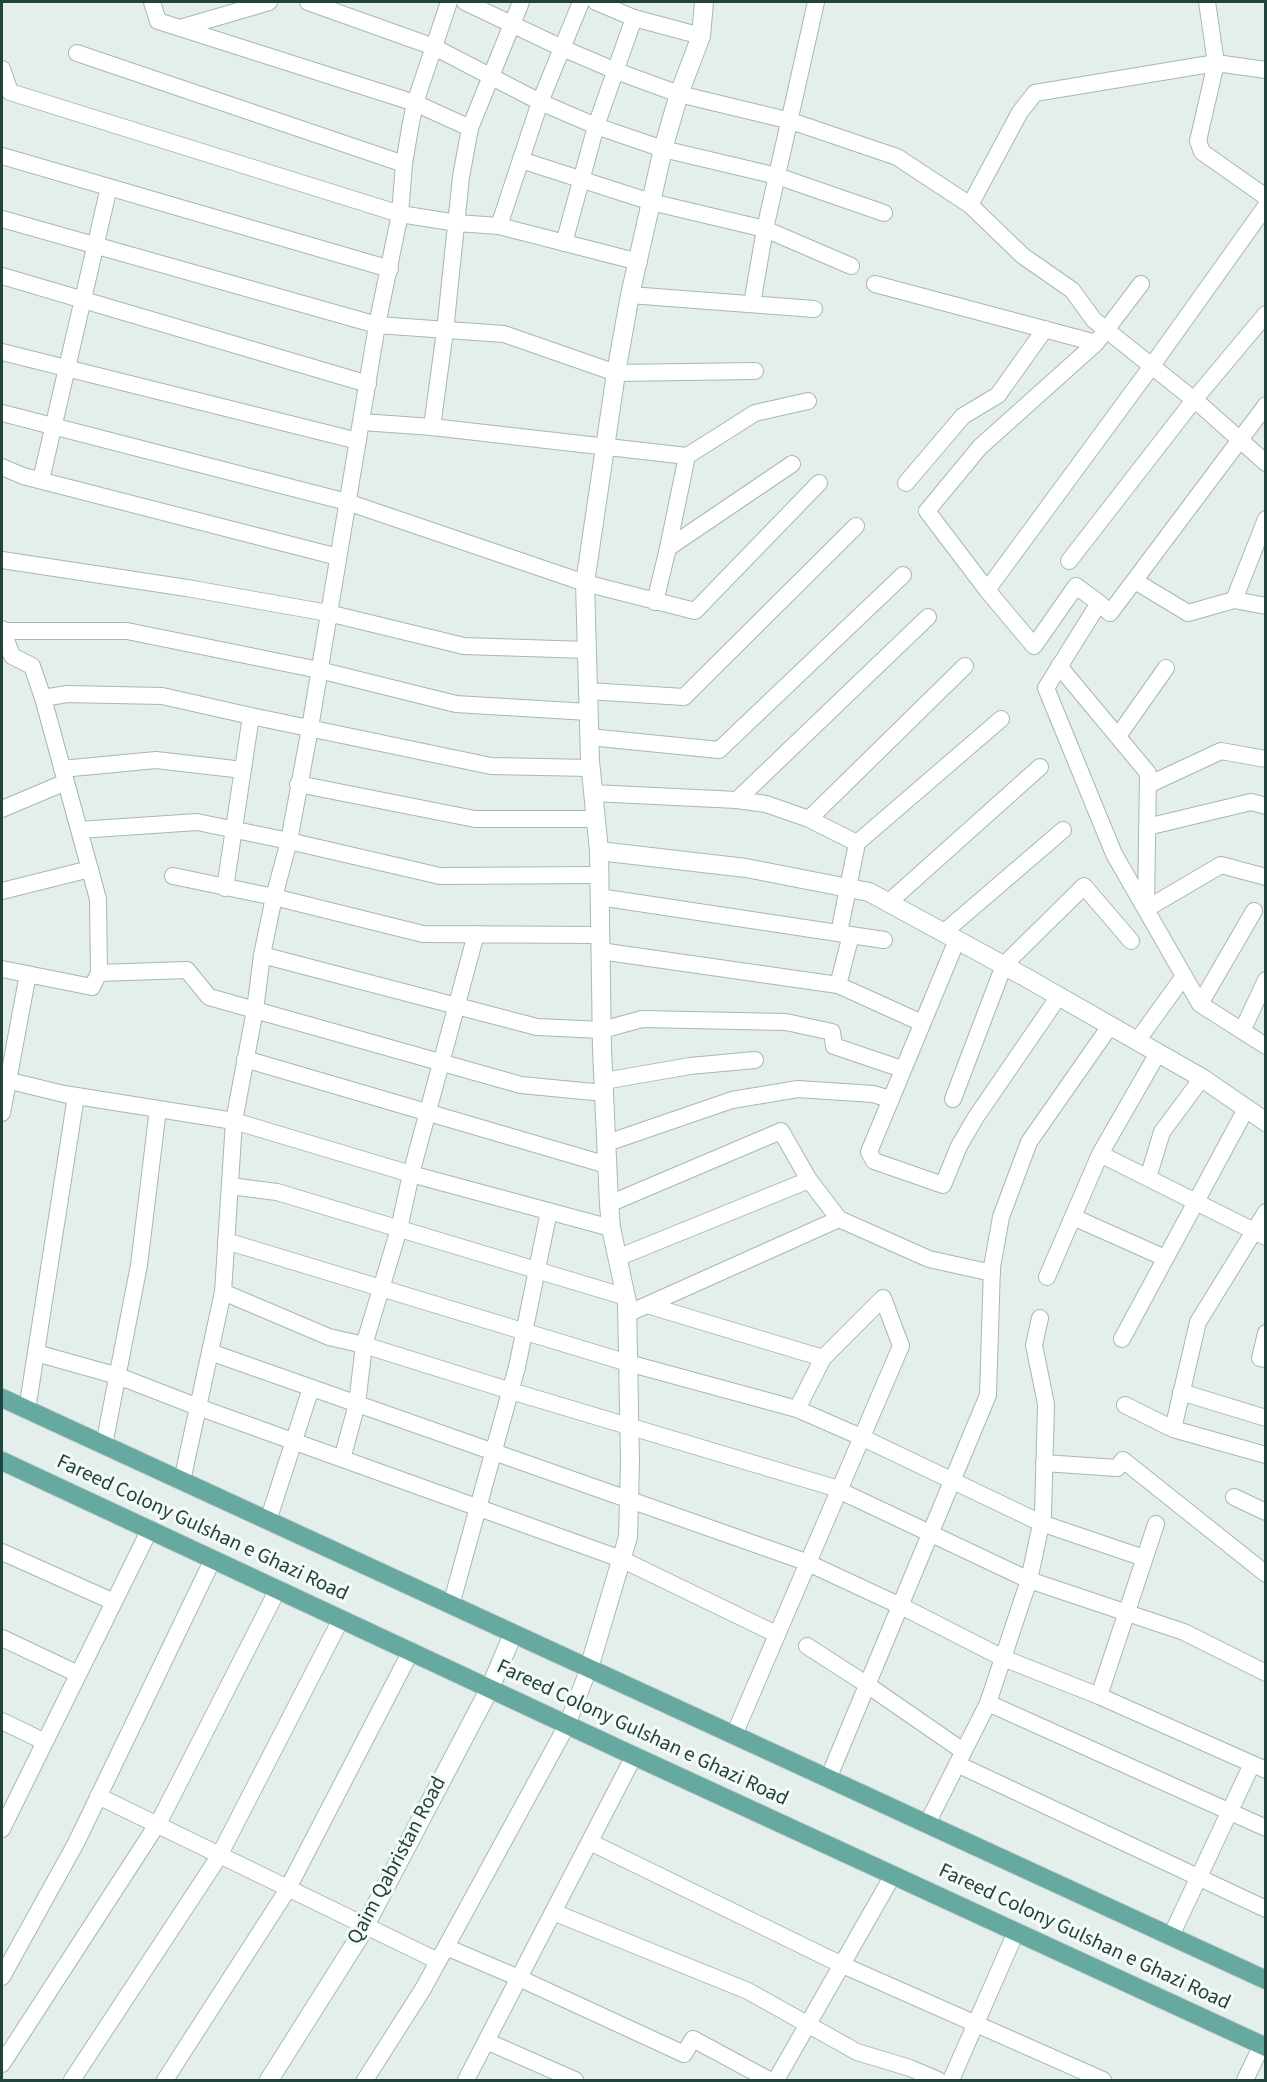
<!DOCTYPE html>
<html>
<head>
<meta charset="utf-8">
<style>
  body { margin:0 }
  #map { position:relative; width:1267px; height:2082px; overflow:hidden; background:#e4efec; font-family:"Source Sans 3",sans-serif }
  canvas { display:block }
  .frame { position:absolute; inset:0; border:3px solid #21433e; pointer-events:none }
</style>
</head>
<body>
<div id="map">
<canvas width="1267" height="2082"></canvas>
<div class="frame"></div>
</div>
<script>
const ctx = document.querySelector('canvas').getContext('2d');
ctx.lineJoin = 'round';
function strokePath(path, color, width, dash) { ctx.strokeStyle = color; ctx.lineWidth = width; ctx.lineCap = dash ? 'butt' : 'round'; ctx.setLineDash(dash || []); ctx.stroke(path); }
function drawText(font, color, halo, rows, align = 'center') {
  ctx.font = font + ' "Source Sans 3",sans-serif'; ctx.lineWidth = 6; ctx.setLineDash([]); ctx.textBaseline = 'middle'; ctx.strokeStyle = halo; ctx.fillStyle = color; for (const [text, x, y, turn = 0] of rows) {
    ctx.save(); ctx.translate(x, y); ctx.rotate((+turn || 0) * Math.PI / 180); ctx.textAlign = isNaN(turn) ? turn : align; if (halo) ctx.strokeText(text, 0, 0); ctx.fillText(text, 0, 0); ctx.restore();
  }
}
const street = new Path2D(`
  M152 2 158 21 415 103 470 128
  M308 2 434 47 540 102 596 126 663 149 777 176 884 213
  M465 2 562 48 616 71 679 94 791 121 897 157 970 205
  M596 2 634 18 701 36
  M1207 2 1216 63 1198 141 1202 152 1266 197
  M180 28 269 2
  M77 53 404 164
  M2 69 10 92 400 214 457 223 499 226 639 262
  M1266 70 1216 63 1035 93 1020 112 970 205 1023 256 1072 290 1094 320 1203 407 1266 463
  M2 156 390 269
  M521 160 651 202 765 229 851 266
  M2 219 377 325 504 334 616 373 755 371
  M499 226 540 102 581 2
  M564 243 596 126 634 18
  M2 276 368 384
  M875 284 1096 343
  M630 295 814 309
  M752 304 765 229 816 2
  M2 352 358 441
  M1266 405 1110 613 1099 603 1046 688 1114 854 1200 1004 1266 1046
  M2 413 347 502 585 583 695 611 819 483
  M362 422 432 427 687 456 755 413 808 401
  M432 427 445 331 461 177 470 128 521 2
  M2 467 23 476 338 557
  M41 480 109 187
  M906 483 963 416 998 395 1045 329
  M668 548 792 464
  M2 560 187 588 328 613 464 646 587 650
  M1069 561 1194 400 1266 314
  M1135 581 1188 613 1234 600 1266 606
  M987 590 1151 367 1266 206
  M1234 600 1266 519
  M655 602 668 548 687 456
  M1099 603 1076 586 1034 646 987 590 927 511 980 447 1096 343 1141 284
  M2 629 12 656 32 666 43 698 98 899 99 973
  M2 631H127L319 670 456 704 588 712
  M1059 666 1148 773 1146 908
  M588 691 684 697 856 526
  M43 698 67 694 162 696 251 716 491 766 591 768
  M1118 736 1166 668
  M589 737 719 750 903 575
  M62 769 156 760 243 770
  M298 784 475 819H596
  M1148 785 1221 751 1266 759
  M593 793 737 800 766 804 809 819 857 843
  M737 800 928 617
  M2 809 66 782
  M809 819 965 666
  M1147 827 1251 802 1266 806
  M79 830 197 822 289 841 440 876 599 875
  M173 876 274 897 423 934 600 935
  M225 888 251 716
  M2 891 90 869
  M599 897 884 940
  M888 903 1040 767
  M1146 909 1221 865 1266 877
  M839 933 857 843 1001 719
  M943 933 1063 830
  M957 940 869 1152 874 1161 943 1185 959 1146 976 1117 1059 996
  M600 951 838 985 922 1023
  M262 955 537 1027 602 1030 642 1019 786 1022 832 1032 834 1046 902 1069
  M2 969 92 987 99 973 187 970 209 997 521 1085 604 1093
  M838 985 851 935
  M1200 1004 1254 911
  M1242 1031 1266 980
  M1137 1041 1184 976
  M245 1059 607 1165
  M2 1079 64 1094 234 1121 411 1174 611 1228
  M604 1081 690 1066 755 1060
  M953 1099 1004 965 1084 886 1131 941
  M2 1113 28 974
  M607 1143 732 1100 798 1089 873 1094 890 1099
  M1100 1154 1266 1237
  M1148 1178 1162 1132 1202 1078
  M230 1186 277 1192 626 1297
  M609 1204 781 1131 809 1180 839 1219 929 1259 992 1273
  M1073 1217 1165 1258
  M226 1241 628 1363 797 1409 861 1437 1041 1523 1144 1558
  M617 1258 809 1180
  M1047 1277 1100 1154 1158 1053
  M223 1292 329 1337 364 1345 511 1391 832 1487 1029 1580 1184 1632 1266 1673
  M647 1305 823 1358
  M627 1314 839 1219
  M1266 1333 1260 1358 1266 1359
  M1122 1339 1246 1109
  M210 1352 806 1562 907 1609 1003 1658 1099 1696 1266 1770
  M36 1353 118 1376 198 1407 621 1559 776 1634
  M1181 1392 1266 1418
  M1125 1405 1173 1429 1266 1455
  M27 1410 76 1096
  M1173 1429 1198 1322 1266 1212
  M104 1445 139 1265 158 1109
  M342 1459 357 1404 364 1345 399 1229 411 1174 476 934
  M1044 1463 1117 1468 1123 1460 1266 1574
  M182 1481 223 1292 234 1121 255 1010 262 955 274 897 289 841 310 728 377 325 400 214 404 164 410 128 415 103 449 2
  M1234 1497 1266 1512
  M268 1521 311 1388
  M2 1552 114 1602
  M451 1605 517 1367 549 1211
  M2 1638 78 1674
  M807 1646 866 1684 963 1751
  M1099 1696 1156 1524
  M988 1703 1266 1828
  M2 1721 45 1742
  M734 1735 901 1346 883 1298 823 1358 797 1409
  M957 1764 1266 1909
  M828 1779 988 1395 992 1267 1001 1217 1029 1142 1110 1026
  M98 1796 438 1961
  M927 1824 988 1703 1029 1580 1043 1515 1046 1404 1034 1345 1040 1318
  M2 1829 150 1529
  M590 1842 838 1963 1103 2080
  M553 1912 748 1991 857 2052 910 2068 938 2080
  M1171 1936 1252 1764
  M446 1947 519 1978 684 2054 693 2039 769 2080
  M2 1977 76 1843 213 1559
  M486 2041 575 2080
  M2 2064 160 1820 278 1589
  M72 2080 218 1858 341 1619
  M165 2080 286 1892 411 1651
  M365 2080 423 1989 567 1725 589 1668
  M466 2080 634 1756
  M776 2080 893 1875
  M951 2080 1016 1932
  M1245 2080 1262 2045`);
const secondary = new Path2D(`
  M599 851 746 868 869 892 1025 977 1202 1078 1266 1122
  M589 1668 628 1537 630 1463 627 1302 611 1228 609 1204 602 1049 599 851 590 761 585 583 616 373 630 295 663 149 679 94 701 36 704 2
  M269 2080 358 1939 490 1688 513 1634`);
const primary = new Path2D(`
  M2 1398 1266 1980
  M2 1461 619 1749 1266 2047`);
const streetNames = [
  ["Fareed Colony Gulshan e Ghazi Road",202,1529,25],
  ["Fareed Colony Gulshan e Ghazi Road",642,1734,25],
  ["Qaim Qabristan Road",398,1861,-62],
  ["Fareed Colony Gulshan e Ghazi Road",1084,1938,25]
];
strokePath(street, '#a6b8b4', 18);
strokePath(secondary, '#a2bcb6', 20);
strokePath(primary, '#c1cac9', 20);
strokePath(street, '#fff', 16);
strokePath(secondary, '#fff', 18);
strokePath(primary, '#65a9a0', 18);
drawText('21px', '#21433e', '#f6fbf9', streetNames);
</script>
</body>
</html>
